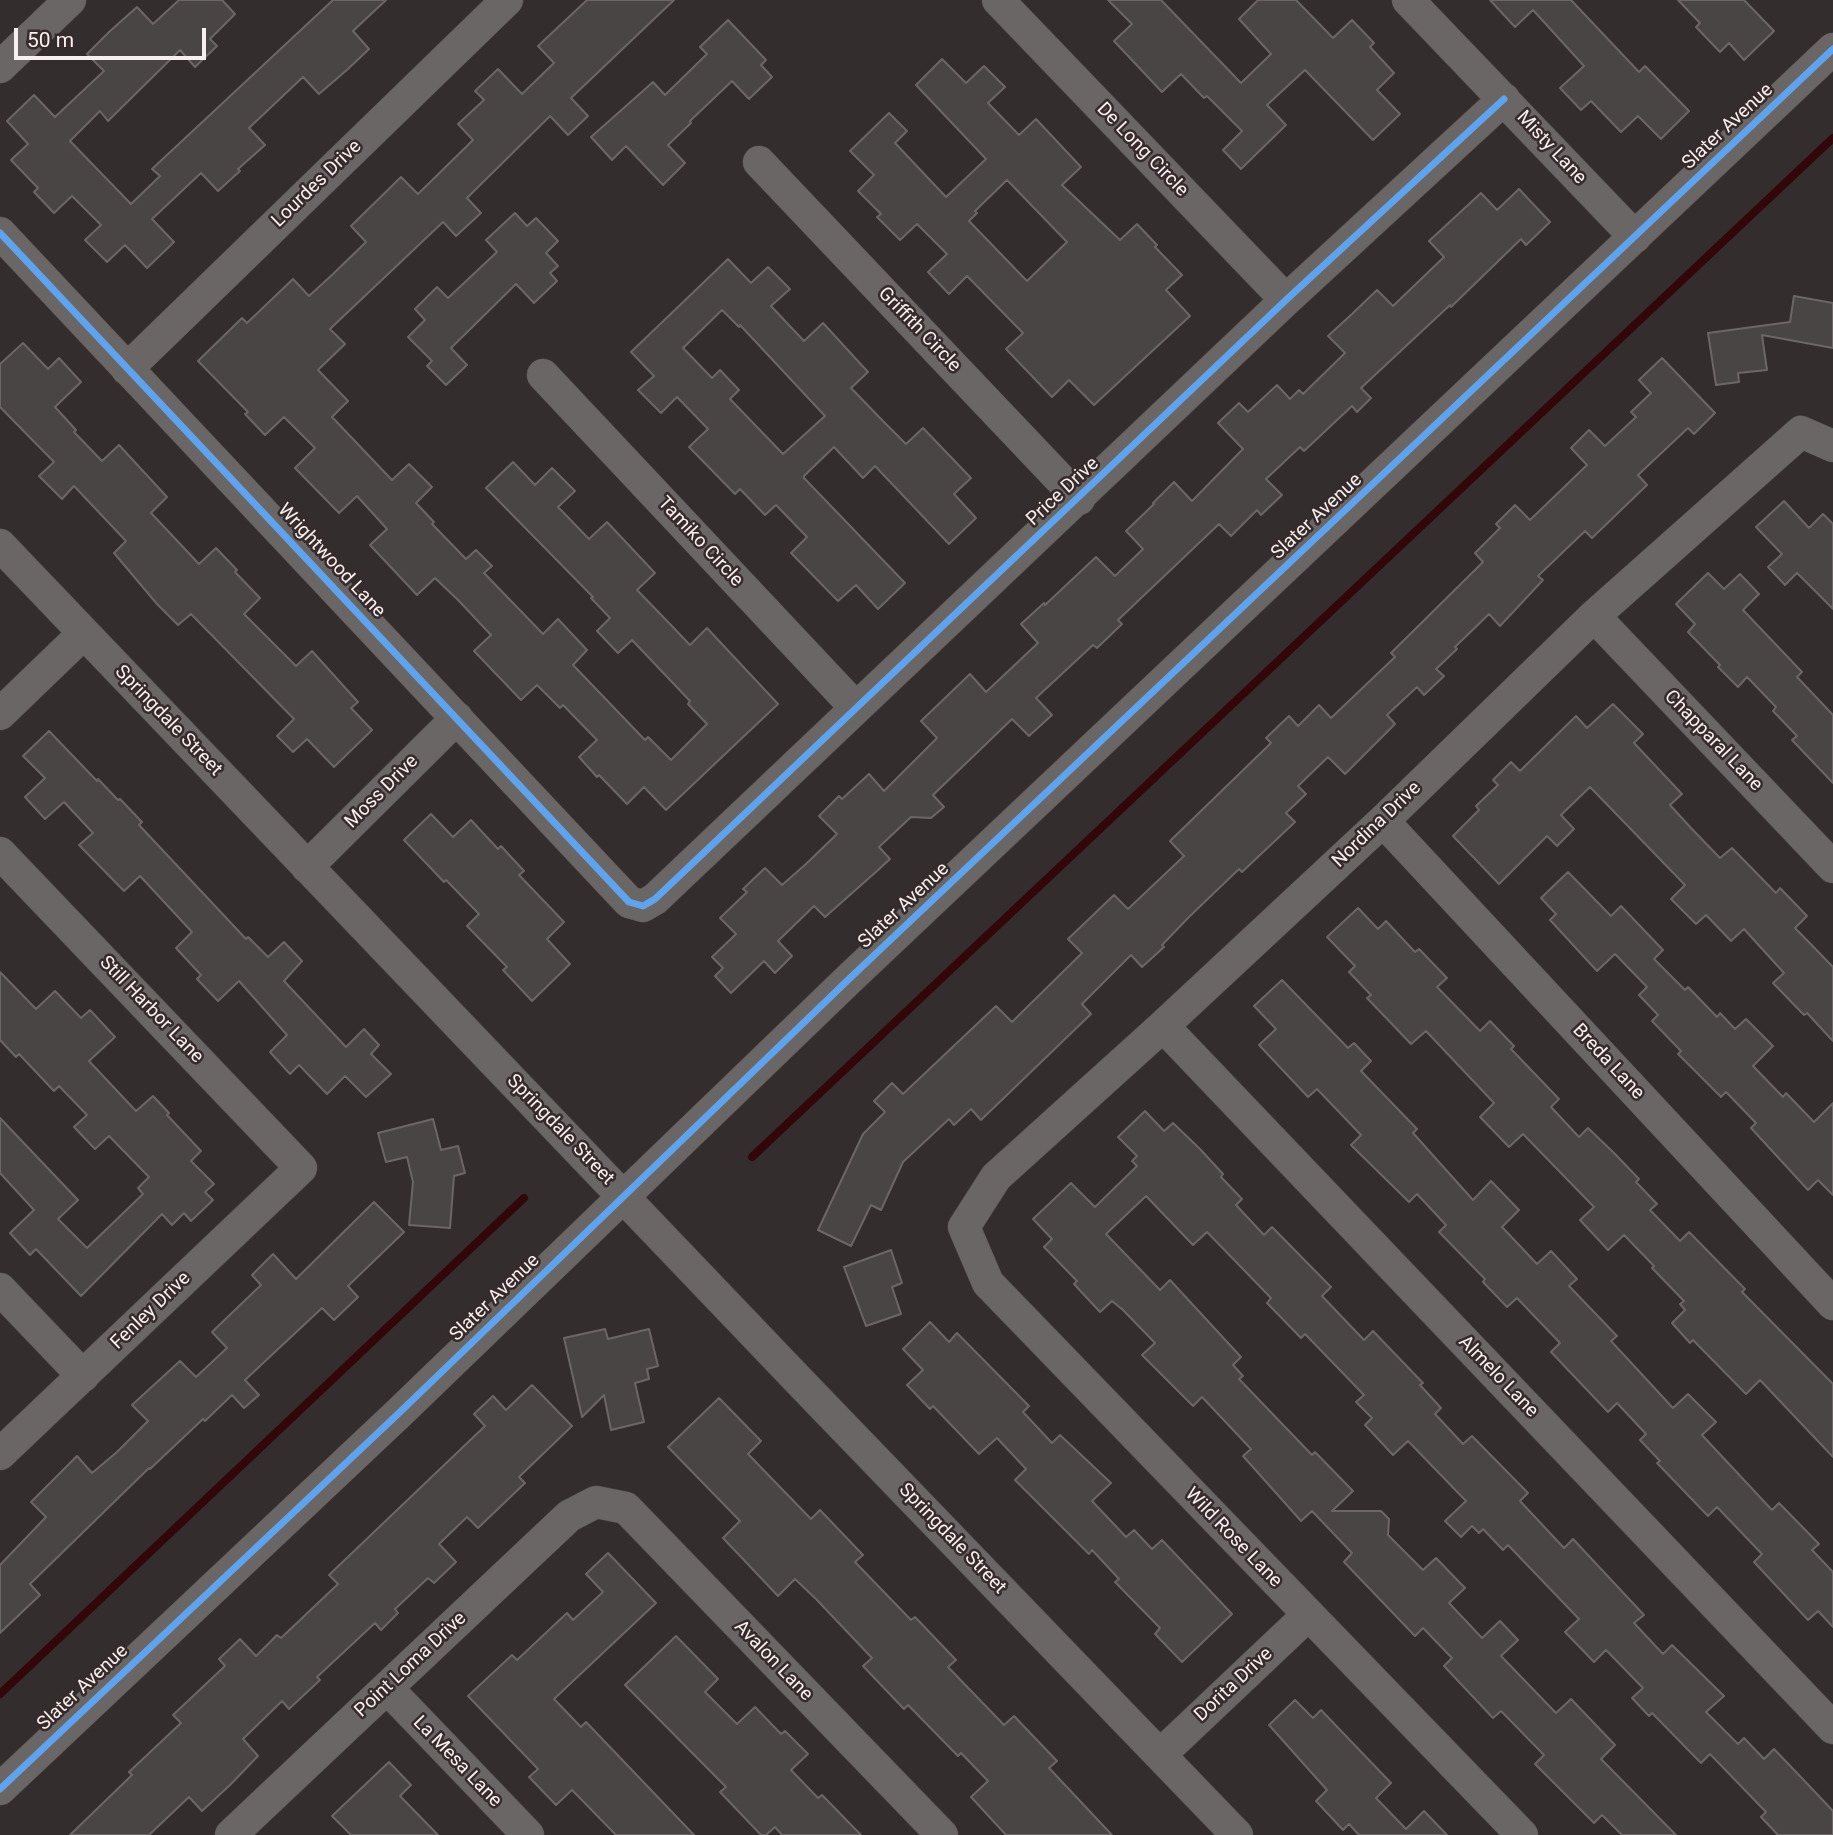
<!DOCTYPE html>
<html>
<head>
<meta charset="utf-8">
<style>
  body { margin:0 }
  #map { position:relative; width:1833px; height:1835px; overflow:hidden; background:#332d2d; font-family:Roboto,sans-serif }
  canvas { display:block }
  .scale { position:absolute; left:14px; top:28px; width:192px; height:32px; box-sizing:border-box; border:4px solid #f8f0f0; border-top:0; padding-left:9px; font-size:21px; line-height:24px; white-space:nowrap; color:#f8f0f0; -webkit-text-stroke:5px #362a2a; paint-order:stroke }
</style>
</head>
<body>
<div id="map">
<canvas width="1833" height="1835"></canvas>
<div class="scale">50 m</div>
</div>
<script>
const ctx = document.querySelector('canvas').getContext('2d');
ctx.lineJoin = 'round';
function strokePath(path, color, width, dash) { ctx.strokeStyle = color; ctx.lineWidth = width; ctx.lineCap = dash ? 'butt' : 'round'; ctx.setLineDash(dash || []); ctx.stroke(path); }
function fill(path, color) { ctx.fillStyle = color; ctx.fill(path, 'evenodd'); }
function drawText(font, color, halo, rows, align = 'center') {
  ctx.font = font + ' Roboto,sans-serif'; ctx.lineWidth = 5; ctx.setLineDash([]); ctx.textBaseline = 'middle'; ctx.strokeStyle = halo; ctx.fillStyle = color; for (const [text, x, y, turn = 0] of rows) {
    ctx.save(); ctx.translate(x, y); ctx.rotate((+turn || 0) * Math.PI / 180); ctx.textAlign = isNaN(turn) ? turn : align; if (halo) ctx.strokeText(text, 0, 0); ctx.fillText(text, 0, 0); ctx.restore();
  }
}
const stream = new Path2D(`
  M752 1157 1833 138
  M0 1694 524 1198`);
const building = new Path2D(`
  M179 0H222L235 14 210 39 217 46 195 67 180 50 108 121 100 111 70 141 131 204 160 176 152 169 333 0H386L353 31 369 49 348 69 319 94 303 77 249 128 265 145 238 169 240 171 218 191 201 173 152 219 174 242 147 268 125 245 107 262 85 240 101 225 72 196 54 213 34 192 38 188 11 160 28 144 7 121 34 95 55 117 104 71 87 54 109 32 137 7 153 24Z
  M587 0H674L571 98 588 116 568 135 550 116 467 198 481 213 456 236 443 222 330 329 345 344 318 370 348 401 332 417 392 480 409 464 432 487 416 503 434 522 432 524 466 559 476 550 492 566 484 573 543 634 558 619 587 650 573 665 645 740 648 737 671 760 707 724 688 704 690 701 632 640 618 653 597 631 610 618 591 598 593 597 486 488 513 462 535 485 552 468 575 491 558 507 589 539 607 522 655 573 637 590 669 623 690 645 707 628 778 704 666 810 644 787 627 804 599 775 597 777 579 757 597 740 563 705 560 708 537 685 521 700 474 651 491 635 459 601 435 578 417 595 370 545 387 529 357 496 339 513 295 468 315 448 284 417 265 435 245 414 248 412 198 361 242 318 247 323 293 279 309 296 333 274 366 242 351 226 401 177 418 194 473 140 458 124 484 100 475 91 498 69 522 94 554 63 538 46Z
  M1108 0H1161L1241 83 1271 54 1239 19 1258 0H1296L1333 38 1352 20 1374 43 1370 47 1394 73 1377 90 1400 114 1373 140 1305 70 1267 105 1286 125 1241 169 1223 150 1242 131 1207 96 1204 98 1181 74 1162 92 1114 41 1132 24Z
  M1490 0H1571L1639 72 1645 66 1689 111 1661 139 1638 116 1621 132 1591 101 1581 110 1560 88 1584 66 1533 10 1515 27Z
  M1678 0H1744L1774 31 1744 60 1729 43 1720 52 1696 27 1700 23Z
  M728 20 766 60 761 65 772 77 749 99 732 81 690 121 691 123 668 145 685 163 663 185 626 146 612 160 591 137 653 82 665 95 707 54 700 47Z
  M942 59 966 83 984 66 1005 87 988 103 1019 135 1036 119 1081 167 1062 185 1120 240 1137 224 1157 245 1155 247 1182 275 1166 290 1190 316 1094 405 1069 380 1052 397 1006 349 1023 333 967 276 949 294 928 272 947 254 917 224 900 240 877 217 881 214 858 191 874 175 850 151 889 113 907 131 895 143 946 197 986 159 916 85ZM1007 180 1067 242 1027 281 969 221 977 213 975 211Z
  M1519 189 1550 222 1526 245 1521 239 1451 307 1450 305 1361 388 1371 398 1357 412 1352 406 1304 451 1300 447 1266 479 1282 495 1261 515 1257 510 1231 536 1219 524 1118 620 1122 624 1097 648 1093 645 1036 698 1052 715 1029 736 1012 719 933 795 944 807 931 818 911 817 879 847 890 859 877 871 825 917 814 906 778 941 792 956 775 973 764 961 731 993 715 976 723 968 712 957 736 934 720 918 747 892 743 889 765 868 782 885 806 864 837 834 819 816 839 796 842 799 869 774 884 791 937 738 921 721 970 674 986 692 1038 643 1021 624 1044 603 1045 605 1096 557 1115 576 1143 549 1126 531 1154 504 1153 503 1174 482 1192 501 1243 449 1218 423 1239 403 1248 412 1277 385 1290 399 1299 390 1303 394 1345 353 1328 336 1352 314 1377 290 1393 306 1444 257 1429 241 1481 193 1497 210Z
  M515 213 527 226 536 218 558 241 546 253 558 266 550 273 557 281 534 303 516 284 451 348 467 365 446 385 427 366 432 361 408 337 425 320 415 309 437 287 448 298 497 252 486 240Z
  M728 259 751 283 768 267 790 289 771 306 804 341 823 323 868 372 851 388 883 421 906 444 923 428 971 478 954 494 976 518 949 544 875 466 863 478 834 447 804 476V478L905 583 878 609 856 585 838 601 791 553 807 537 776 505 765 515 740 489 735 494 689 447 708 429 677 397 661 413 638 390 654 376 631 352ZM722 310 739 327 740 325 825 416 783 454 730 399 739 390 720 370 712 378 683 348Z
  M1794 296 1833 303V348L1762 335 1767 370 1738 373 1739 382 1716 385 1708 333 1790 322Z
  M23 343 48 369 59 358 81 382 55 407 76 430 74 432 102 461 119 445 167 497 151 513 199 564 216 548 237 570 235 572 260 598 244 614 296 666 312 651 358 702 351 708 372 730 334 767 307 739 293 752 277 736 294 719 191 614 178 625 157 604 114 553 126 541 74 486 62 499 39 476 54 462 0 407V364Z
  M1662 358 1715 413 1694 434 1688 428 1638 475 1647 485 1592 538 1585 531 1538 576 1543 580 1500 626 1489 614 1455 647 1457 649 1436 669 1444 676 1424 695 1417 687 1387 715 1395 724 1345 774 1328 757 1298 786 1306 794 1286 813 1295 822 1242 872 1239 869 1190 916 1162 945 1164 947 1142 967 1131 955 1082 1004 1091 1014 981 1120 971 1109 954 1125 949 1119 903 1162 881 1210 871 1205 851 1246 818 1230 863 1134 885 1112 874 1101 892 1083 903 1094 996 1006 1012 1022 1082 953 1068 939 1114 895 1128 909 1184 856 1170 841 1271 743 1266 738 1289 716 1298 726 1319 705 1331 718 1395 657 1391 653 1483 562 1475 553 1500 528 1496 524 1515 505 1530 520 1587 465 1571 448 1589 430 1605 446 1636 417 1631 412 1651 393 1639 380Z
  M1784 501 1809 528 1823 514 1833 524V609L1797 573 1785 585 1768 567 1782 554 1756 527Z
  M1708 573 1724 589 1740 574 1759 594 1743 610 1802 672 1797 677 1833 715V783L1792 740 1797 736 1773 711 1776 707 1747 677 1738 687 1718 667 1720 665 1688 632 1695 624 1676 604Z
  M1613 704 1643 734 1634 743 1682 794 1670 805 1691 828 1720 858 1732 848 1776 893 1780 888 1807 916 1795 928 1833 967V1041L1807 1013 1804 1015 1773 983 1784 973 1744 929 1731 941 1706 915 1696 924 1671 899 1685 885 1590 787 1561 815 1574 829 1557 846 1547 836 1499 884 1453 836 1479 810 1476 806 1498 785 1493 780 1511 762 1520 771 1576 716 1587 728Z
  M49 731 97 781 98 779 118 800 120 799 142 822 139 825 246 939 248 937 268 957 284 942 302 961 284 981 346 1047 364 1029 379 1045 371 1054 391 1074 366 1097 345 1076 327 1094 299 1065 290 1074 270 1052 287 1035 239 981 218 1001 197 979 201 975 176 948 192 932 140 876 124 891 79 845 93 833 64 802 45 819 25 797 45 778 23 756Z
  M431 814 453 837 471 820 498 849 501 846 524 871 519 875 564 922 547 939 570 964 532 1001 503 970 507 967 467 926 479 914 446 880 444 882 404 840Z
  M1568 872 1611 916 1621 906 1663 950 1654 959 1685 990 1688 987 1717 1017 1720 1013 1735 1029 1746 1019 1773 1046 1753 1066 1783 1097 1786 1093 1814 1122 1833 1103V1195L1818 1180 1808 1190 1751 1128 1756 1123 1726 1092 1721 1097 1678 1054 1681 1051 1652 1021 1658 1015 1639 995 1647 987 1615 954 1597 971 1550 920 1556 914 1541 898Z
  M1358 908 1378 929 1386 921 1415 952 1419 949 1447 978 1437 987 1480 1031 1490 1021 1514 1046 1511 1049 1559 1099 1551 1107 1579 1137 1588 1128 1615 1154 1639 1179 1636 1182 1657 1204 1650 1210 1680 1241 1689 1232 1745 1289 1742 1292 1833 1384V1457L1760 1380 1746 1394 1693 1340 1690 1343 1672 1323 1685 1310 1680 1304 1684 1301 1652 1268 1654 1266 1624 1235 1608 1250 1580 1220 1594 1207 1523 1134 1509 1147 1480 1117 1494 1103 1426 1031 1411 1044 1367 998 1371 995 1349 972 1355 966 1327 937Z
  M0 972 36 1009 55 991 81 1018 90 1010 115 1037 89 1061 136 1111 153 1096 169 1113 167 1115 201 1151 191 1161 214 1184 205 1192 213 1200 191 1221 184 1213 172 1225 162 1214 81 1296 36 1249 30 1255 10 1233 34 1210 0 1173V1118L78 1200 58 1219 87 1248 143 1194 138 1188 149 1177 109 1136 95 1149 74 1127 87 1115 59 1086 54 1091 19 1054 16 1057 0 1040Z
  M1282 980 1348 1048 1354 1043 1371 1061 1361 1071 1417 1129 1413 1133 1473 1200 1491 1181 1519 1210 1502 1227 1537 1264 1551 1251 1577 1279 1569 1286 1617 1336 1611 1341 1673 1408 1688 1394 1716 1422 1702 1435 1772 1510 1779 1503 1819 1544 1812 1550 1833 1572V1627L1818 1611 1808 1620 1754 1562 1762 1554 1717 1507 1708 1516 1657 1463 1660 1461 1640 1440 1646 1434 1617 1403 1608 1412 1551 1352 1560 1343 1517 1298 1507 1307 1483 1282 1485 1279 1439 1232 1446 1225 1417 1194 1409 1202 1351 1145 1361 1135 1317 1089 1308 1097 1259 1045 1276 1029 1254 1006Z
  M1145 1111 1164 1131 1173 1123 1200 1149 1223 1174 1221 1177 1242 1199 1236 1205 1264 1235 1272 1227 1331 1287 1322 1296 1364 1340 1373 1331 1423 1383 1420 1385 1441 1408 1435 1414 1463 1444 1472 1436 1528 1493 1520 1501 1564 1548 1573 1539 1644 1615 1634 1623 1663 1654 1672 1645 1724 1696 1706 1712 1738 1744 1744 1738 1764 1759 1774 1749 1798 1774 1833 1811V1835H1778L1761 1817 1766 1812 1710 1754 1701 1763 1652 1713 1649 1716 1632 1698 1643 1688 1606 1650 1594 1662 1565 1632 1579 1619 1508 1545 1503 1550 1483 1529 1479 1533 1472 1526 1461 1537 1445 1521 1466 1501 1408 1441 1393 1455 1365 1425 1372 1418 1356 1402 1364 1395 1305 1334 1301 1338 1267 1303 1271 1298 1207 1232 1193 1245 1146 1196 1106 1234 1160 1290 1170 1280 1241 1357 1233 1365 1243 1376 1239 1379 1312 1455 1315 1452 1353 1491 1332 1511H1381L1389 1519 1388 1535 1423 1570 1436 1558 1465 1588 1449 1603 1482 1638 1500 1621 1518 1640 1501 1656 1556 1713 1571 1699 1615 1745 1601 1759 1676 1835H1622L1602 1815 1594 1823 1535 1764 1544 1755 1501 1711 1493 1718 1444 1666 1452 1658 1423 1628 1415 1636 1344 1562 1352 1553 1312 1511 1301 1521 1243 1456 1251 1449 1219 1415 1202 1397 1193 1406 1142 1355 1155 1343 1123 1310 1112 1301 1100 1312 1074 1284 1077 1281 1044 1247 1052 1239 1033 1219 1071 1183 1095 1207 1137 1166 1132 1161 1137 1156 1118 1137Z
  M433 1119 441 1150 458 1146 465 1173 454 1176 450 1228 409 1225 413 1182 407 1157 386 1162 378 1133Z
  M374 1202 404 1232 348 1286 358 1297 334 1320 322 1308 245 1380 259 1395 244 1408 232 1395 205 1421 203 1419 150 1469 149 1468 30 1584 40 1595 0 1633V1565L46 1517 31 1502 77 1456 92 1473 117 1452 148 1421 132 1405 180 1361 196 1377 227 1348 212 1332 261 1285 252 1275 273 1254 296 1279Z
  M891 1250 902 1283 892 1287 901 1314 866 1326 844 1267Z
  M930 1322 949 1342 957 1333 1029 1406 1023 1412 1052 1443 1060 1435 1111 1483 1092 1501 1126 1537 1134 1530 1152 1549 1162 1540 1232 1614 1182 1662 1155 1634 1160 1628 1115 1582 1119 1579 1092 1550 1089 1554 1015 1480 1026 1469 997 1438 979 1454 933 1406 930 1409 907 1385 923 1370 903 1349Z
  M605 1329 608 1339 649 1329 658 1366 647 1369 649 1379 635 1383 644 1422 611 1430 604 1395 582 1417 564 1338Z
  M532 1385 572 1426 519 1477 525 1483 478 1528 467 1517 439 1544 456 1562 434 1583 428 1578 395 1609 398 1613 381 1630 375 1623 317 1677 320 1680 289 1709 282 1701 243 1739 258 1756 230 1785 202 1811 189 1797 149 1835H70L132 1775 129 1772 181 1723 173 1715 225 1666 219 1659 240 1639 256 1656 277 1635 281 1638 338 1584 329 1575 485 1426 474 1414 493 1396 506 1410Z
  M719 1398 761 1441 748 1454 811 1519 820 1510 863 1555 855 1562 911 1620 915 1617 956 1660 948 1667 1004 1725 1014 1716 1057 1761 1049 1768 1112 1835H1006L971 1797 988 1781 961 1753 958 1756 908 1705 904 1709 863 1666 872 1658 816 1599 795 1579 778 1596 723 1538 740 1521 668 1447Z
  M608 1553 656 1603 554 1699 581 1727 586 1722 694 1835H616L572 1790 556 1805 529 1777 538 1769 468 1696 512 1655 517 1660 567 1613 573 1620 603 1592 586 1574Z
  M676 1636 718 1679 705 1692 737 1724 755 1707 781 1734 785 1731 808 1754 791 1770 818 1798 822 1795 861 1835H782L775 1827 766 1835H761L720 1792 726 1787 625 1685Z
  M1295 1700 1313 1718 1321 1710 1391 1783 1376 1798 1406 1829 1424 1811 1447 1835H1359L1349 1824 1343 1830 1316 1801 1327 1790 1269 1725Z
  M389 1762 411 1785 400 1796 438 1835H351L332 1816Z`);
const minor = new Path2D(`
  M998 0 1286 300
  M1408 0 1635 237
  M0 67 70 0
  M759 162 1079 499
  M0 233 629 902 643 906 655 899 1286 300 1504 99
  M127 369 507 0
  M543 375 856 708
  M0 545 804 1386 1237 1835
  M1594 616 1833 867
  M0 714 84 633
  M1383 821 1833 1304
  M0 853 301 1168 0 1454
  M307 867 457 718
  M1163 1026 1833 1728
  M0 1289 83 1376
  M387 1688 528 1835
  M1160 1755 1308 1615
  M0 1789 399 1413 849 979 1833 49
  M231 1835 569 1516 596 1502 626 1508 942 1835
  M1522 1835 988 1283 964 1227 996 1177 1163 1026 1383 821 1594 616 1801 432 1833 446`);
const cycleway = new Path2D(`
  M0 233 629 902 643 906 655 899 1286 300 1504 99
  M0 1789 399 1413 849 979 1833 49`);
const streetNames = [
  ["Slater Avenue",1728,127,-43],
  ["Misty Lane",1551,148,47],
  ["De Long Circle",1142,150,46],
  ["Lourdes Drive",317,184,-44],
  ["Griffith Circle",919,330,46],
  ["Price Drive",1063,492,-43],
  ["Slater Avenue",1317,517,-43],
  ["Tamiko Circle",700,542,47],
  ["Wrightwood Lane",331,561,47],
  ["Springdale Street",168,721,46],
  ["Chapparal Lane",1713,741,46],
  ["Moss Drive",382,792,-45],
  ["Nordina Drive",1377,825,-44],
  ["Slater Avenue",904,906,-43],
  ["Still Harbor Lane",151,1010,46],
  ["Breda Lane",1608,1062,47],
  ["Springdale Street",560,1130,46],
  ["Slater Avenue",495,1298,-44],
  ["Fenley Drive",151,1311,-44],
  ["Almelo Lane",1498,1377,46],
  ["Wild Rose Lane",1233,1538,46],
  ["Springdale Street",952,1539,46],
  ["Avalon Lane",773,1661,46],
  ["Point Loma Drive",411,1665,-43],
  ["Dorita Drive",1234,1685,-43],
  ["Slater Avenue",83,1688,-43],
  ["La Mesa Lane",457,1762,46]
];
strokePath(stream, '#33070a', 8);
fill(building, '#4a4545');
strokePath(building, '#6c6666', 2);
strokePath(minor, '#4e4949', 33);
strokePath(minor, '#6a6666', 32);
strokePath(cycleway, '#60a3ed', 7);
drawText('19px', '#f8f0f0', '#362a2a', streetNames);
</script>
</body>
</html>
